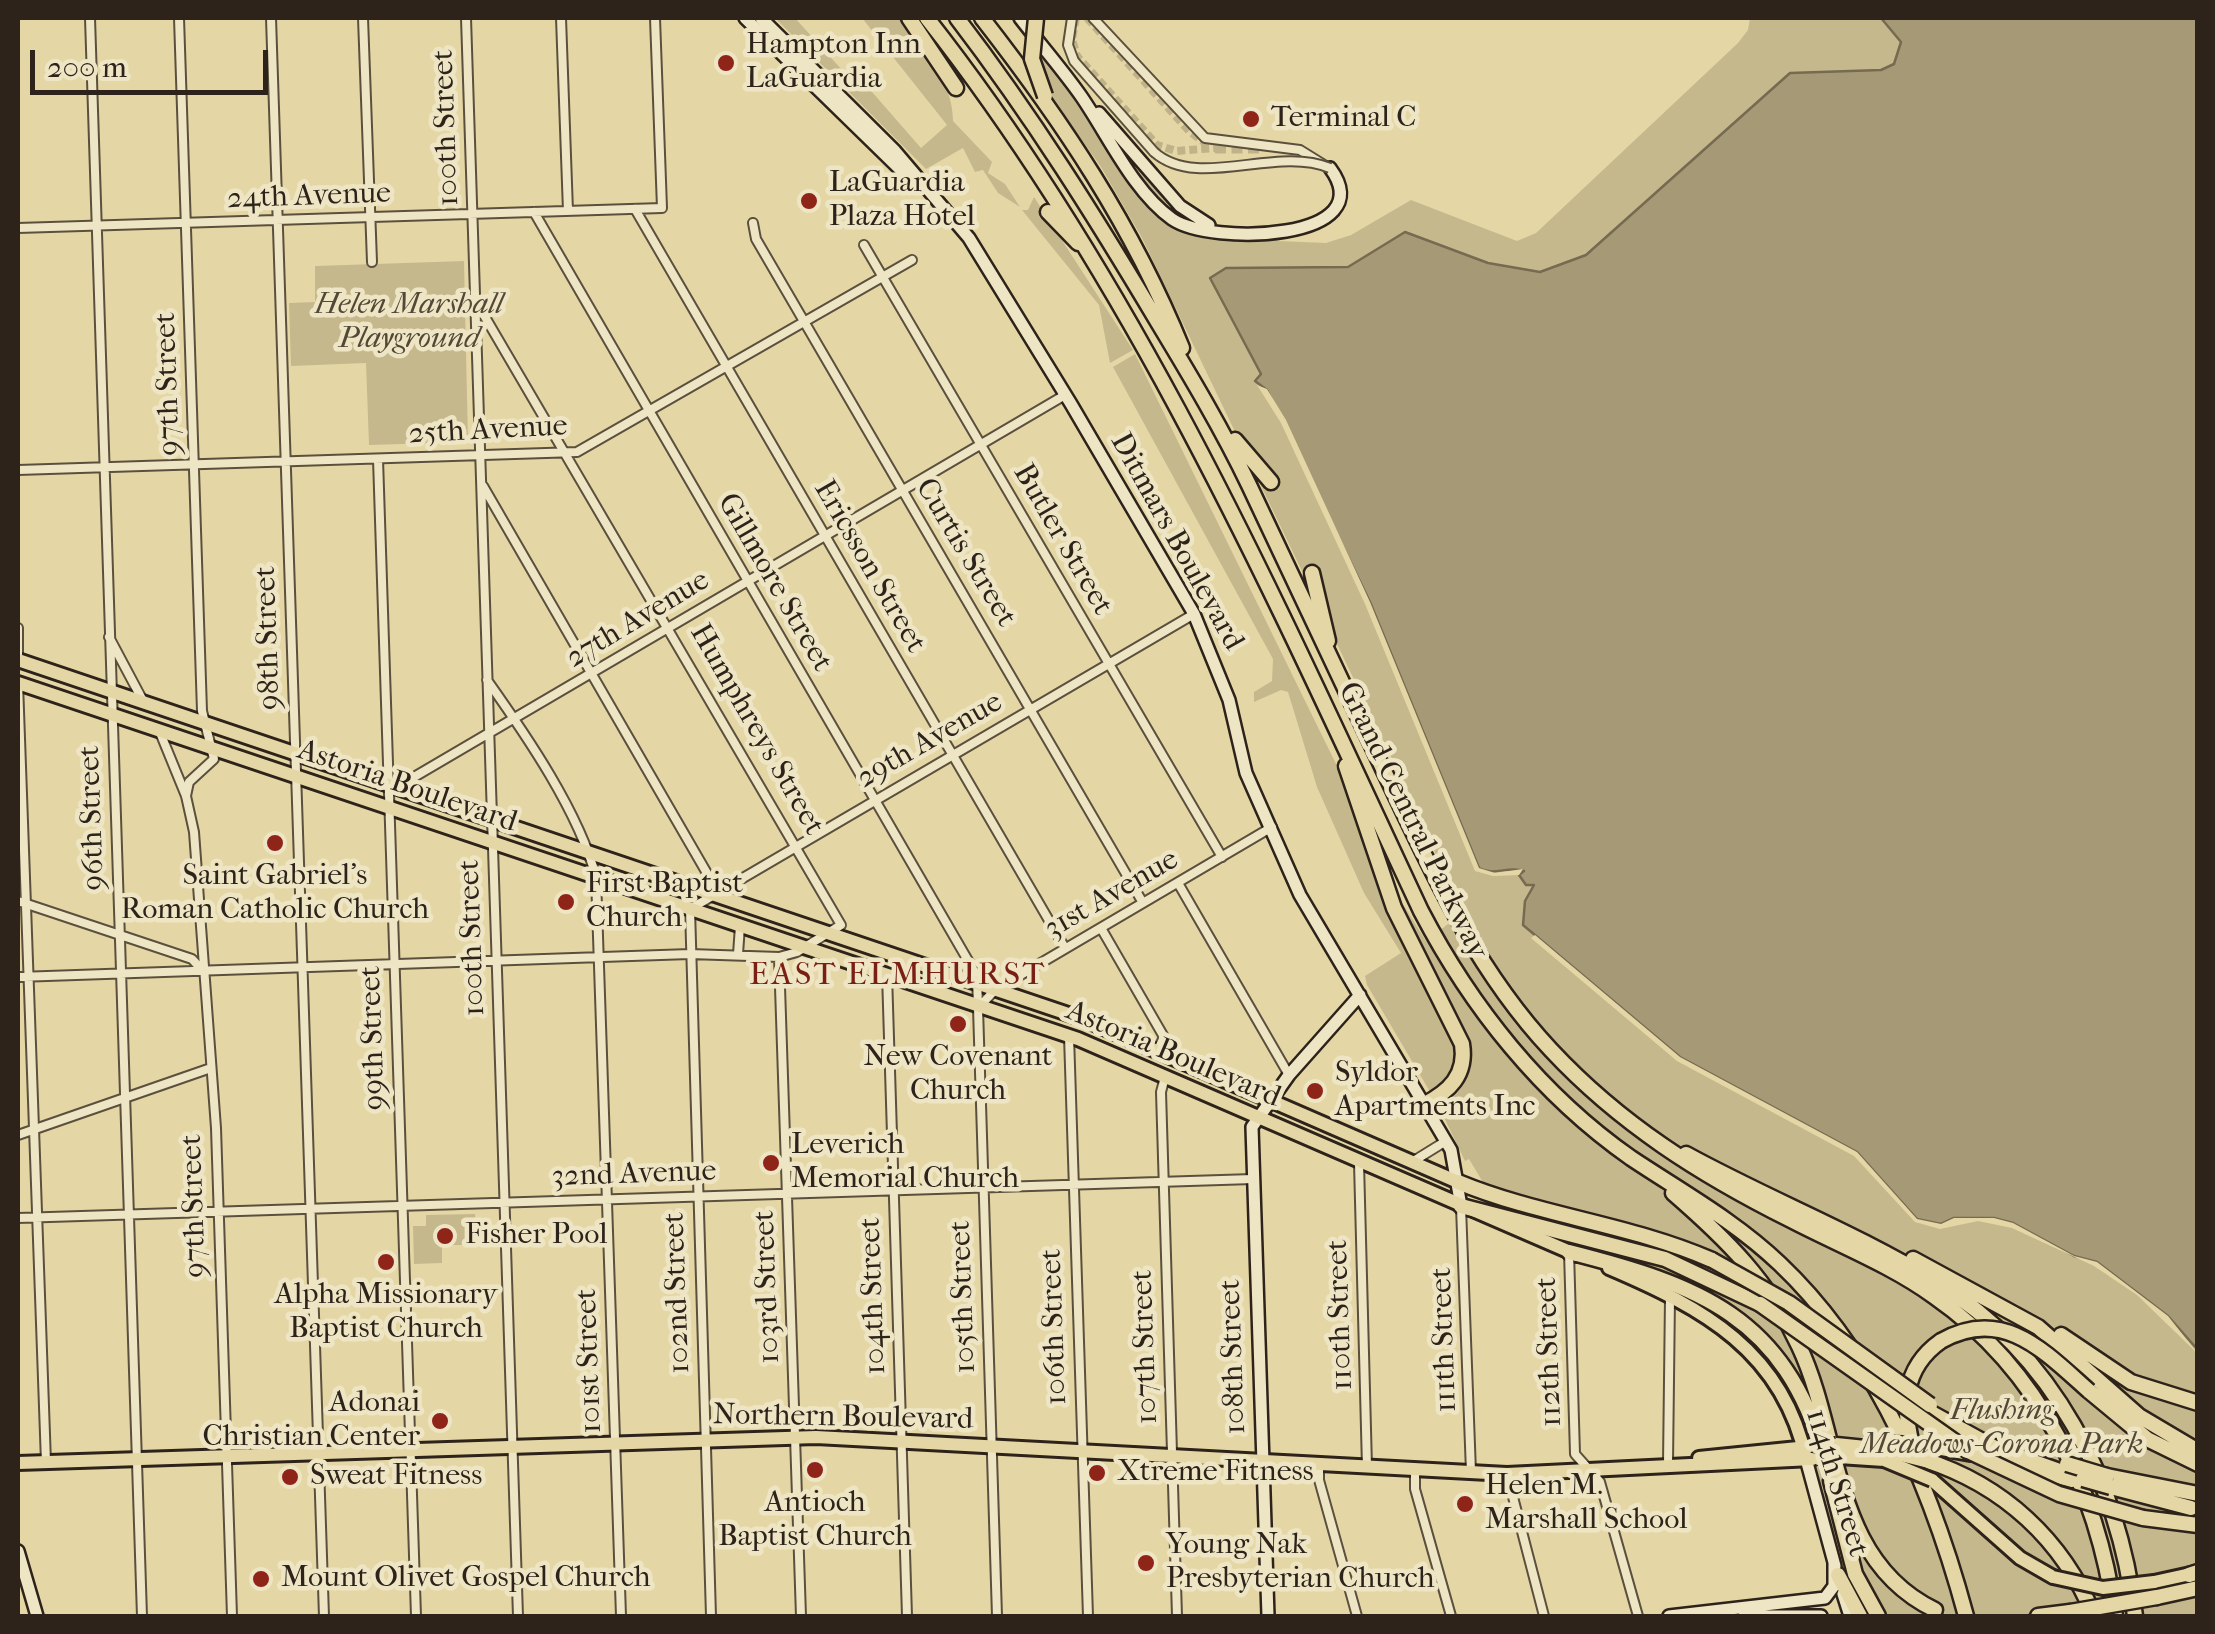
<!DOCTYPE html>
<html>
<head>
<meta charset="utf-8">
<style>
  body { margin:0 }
  #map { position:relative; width:2215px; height:1634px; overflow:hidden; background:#e5d7a5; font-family:"IM FELL French Canon",serif }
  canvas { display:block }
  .frame { position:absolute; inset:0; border:20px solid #2d231a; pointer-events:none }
  .scale { position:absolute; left:30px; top:50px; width:238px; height:45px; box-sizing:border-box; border:5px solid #2d231a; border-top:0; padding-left:12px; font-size:30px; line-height:35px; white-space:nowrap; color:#2d231a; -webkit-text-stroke:8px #eee5c4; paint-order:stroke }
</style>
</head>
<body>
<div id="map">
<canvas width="2215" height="1634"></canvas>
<div class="frame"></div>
<div class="scale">200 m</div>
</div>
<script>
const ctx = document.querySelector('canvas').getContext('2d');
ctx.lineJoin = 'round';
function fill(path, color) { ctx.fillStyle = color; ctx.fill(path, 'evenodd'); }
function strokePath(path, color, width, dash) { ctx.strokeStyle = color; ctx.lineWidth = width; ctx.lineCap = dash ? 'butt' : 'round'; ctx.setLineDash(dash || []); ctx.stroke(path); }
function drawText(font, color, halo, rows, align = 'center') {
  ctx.font = font + ' "IM FELL French Canon",serif'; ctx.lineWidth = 9; ctx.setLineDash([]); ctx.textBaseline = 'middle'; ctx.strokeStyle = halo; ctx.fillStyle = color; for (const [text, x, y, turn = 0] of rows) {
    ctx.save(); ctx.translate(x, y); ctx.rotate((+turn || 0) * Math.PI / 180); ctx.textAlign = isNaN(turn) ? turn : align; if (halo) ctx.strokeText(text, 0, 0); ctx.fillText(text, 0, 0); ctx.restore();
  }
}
const green = new Path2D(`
  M775 18H795L853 82 866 85 921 148 947 125 862 18H898C922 50 953 79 953 121L992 162 988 173 1005 184 1020 207 998 193 983 170 975 172 963 148 926 169Z
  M1750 18H1881L2197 261 2000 1191 2197 1334V1616H1862L1848 1584 1803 1421 1745 1336 1706 1307 1611 1259 1508 1224 1469 1159 1465 1161 1439 1107 1367 985 1365 976 1401 953 1364 893 1317 787 1288 692 1281 690 1254 702V692L1272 681 1273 659 1113 367 1135 354 1338 768 1365 843 1426 941 1461 914 1421 819 1142 238 1101 167 1030 67 1027 42 1078 97 1119 163 1130 155 1180 215 1208 238 1326 243 1351 235 1411 200 1517 241 1536 233 1738 43 1748 30Z
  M1034 197 1133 350 1110 363 1099 305 1022 210H1028Z
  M464 261 468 442 369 445 366 363 291 366 289 303 315 302V266Z
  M475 1214 477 1245H442V1263L414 1264 413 1226H426V1215Z`);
const water = new Path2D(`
  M1881 18H2197V1349L2168 1316 2097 1262 2074 1256 2013 1223 1994 1218H1954L1941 1224 1917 1219 1857 1152 1680 1057 1523 925 1525 901 1534 885H1526L1519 875 1524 871C1508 865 1495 877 1479 868L1370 602 1267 390 1255 381 1261 374 1210 278 1226 268 1348 267 1405 232 1488 263 1540 272 1586 255 1790 73 1881 70 1894 64 1901 42Z`);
const pier = new Path2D(`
  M1257 385 1267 389 1286 420 1370 602 1479 868 1495 873 1523 869 1519 875 1493 876 1475 871 1365 604 1281 423Z
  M1535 935 1680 1057 1857 1152 1917 1219 1941 1224 1954 1218H1994L2013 1223 2074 1256 2097 1262 2168 1316 2198 1354 2137 1295 2094 1266 2012 1228 1978 1221 1940 1229 1915 1222 1854 1156 1677 1061 1531 938Z`);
const streetTunnel = new Path2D(`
  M1076 18 1072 39 1077 56 1157 145 1176 151 1215 148
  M1087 18 1189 131 1211 147`);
const secondaryTunnel = new Path2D(`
  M1215 148H1261`);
const street = new Path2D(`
  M90 18 142 1616
  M179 18 202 711 214 759 189 782 186 796
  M271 18 324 1616
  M363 18 372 262
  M466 18 518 1616
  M561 18 568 211
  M1072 18 1068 45 1074 61 1154 152
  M1093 18 1205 138 1300 150 1329 168
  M635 209 1065 948
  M534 212 977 976 997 1616
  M753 223 756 239 1143 903
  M18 228 662 208 655 18
  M864 245 1222 857
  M378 459 416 1616
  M18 470 577 452 912 260
  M483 486 719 894
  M18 628V661
  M109 637 142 699
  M487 680C526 735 579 812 596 877L621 1616
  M18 683 46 1462
  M159 730 186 796 194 832 216 1128 232 1616
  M397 787 1065 395
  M1178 883 1289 1075
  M18 901 192 959 203 971
  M1101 928 1164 1037 1157 1052
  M738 954 740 926
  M779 957 801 1616
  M887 974 907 1616
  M18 977 690 954 779 957 797 952 841 925 478 305
  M979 1007 995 990 1272 827
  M1069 1036 1088 1616
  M1165 1077 1161 1092 1177 1616
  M18 1135 208 1069
  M1412 1162 1446 1141
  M1359 1163 1367 1467
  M1461 1207 1471 1472
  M18 1218 1253 1179
  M1569 1252 1575 1454 1600 1482 1638 1616
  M1668 1463 1670 1297
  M1319 1464V1480L1357 1616
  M1415 1469V1489L1451 1616
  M1507 1474 1544 1616
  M711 1616 690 909 1194 614`);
const secondary = new Path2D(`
  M745 18 911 180
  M761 18 895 151 969 238 1071 404 1194 614 1229 700 1246 773 1300 895 1451 1150 1461 1206
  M1020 18C1040 44 1062 69 1081 96 1108 135 1133 191 1172 219 1211 246 1384 241 1330 168
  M1099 113 1180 206 1209 225
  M1806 1459 1835 1566
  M18 1551 37 1616
  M1843 1594 1850 1616
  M1268 1616 1252 1127 1289 1075 1360 995
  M1669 1616 1825 1598 1834 1586V1562
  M1744 1616H1821`);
const primary = new Path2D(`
  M18 660 1083 1019 1458 1182
  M18 683 1078 1039 1577 1255
  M1609 1268C1703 1308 1783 1351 1806 1459
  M1919 1445 1970 1454
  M1839 1457 1884 1460
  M1699 1458 1808 1447
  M1999 1461 2072 1481
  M18 1463 816 1437 1507 1474 1812 1459
  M1932 1480 2020 1558 2053 1577
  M2154 1582 2195 1573`);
const highway = new Path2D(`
  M909 18 956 88
  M927 18C1139 288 1276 601 1421 911 1471 1007 1541 1095 1631 1158 1682 1192 1735 1221 1780 1264 1876 1355 1932 1490 1966 1616
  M957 18C1032 116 1096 218 1159 324 1191 377 1222 429 1249 485 1294 580 1339 675 1384 771 1431 870 1475 969 1551 1050 1620 1124 1701 1175 1791 1220 1839 1245 1891 1265 1935 1297 2040 1370 2098 1491 2115 1616
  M982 18C1063 122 1132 225 1182 348
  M1048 212 1078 243
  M1235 440 1271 482
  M1312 573 1328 641
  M1346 766 1394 908 1462 1044C1467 1075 1449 1092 1423 1105
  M1686 1154C1768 1199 1856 1233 1936 1282 2054 1354 2119 1482 2135 1616
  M1458 1182C1540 1216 1630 1224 1712 1260
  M1673 1193C1726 1239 1769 1281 1799 1346 1842 1437 1831 1560 1935 1610
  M1461 1206 1665 1259 1760 1304
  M1569 1252C1699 1285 1785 1317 1824 1456
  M1913 1259 2038 1327 2139 1416 2198 1451
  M2061 1335 2131 1382 2198 1403
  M2089 1391 2147 1439 2198 1464
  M1926 1410 1995 1448 2071 1475
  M1836 1445 1885 1450
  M1914 1452C1902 1410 1901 1369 1941 1341
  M1925 1460C2003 1485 2063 1540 2094 1616
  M2107 1476 2198 1494
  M1831 1481 1855 1574 1878 1616
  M2111 1487 2191 1508
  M2143 1518 2198 1525
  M1838 1575 1860 1616
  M2189 1575 2198 1572
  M2157 1597 2198 1588
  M2038 1616 2070 1612`);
const streetBridge = new Path2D(`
  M1154 152C1198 191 1275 145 1330 168`);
const primaryBridge = new Path2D(`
  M1885 1443 1919 1445
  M1815 1446 1836 1445
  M1819 1459 1839 1457
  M1884 1460 1932 1480
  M2053 1577 2103 1588 2154 1582`);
const highwayBridge = new Path2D(`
  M1036 18 1032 59 1045 96
  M1712 1260 1789 1303 1930 1405
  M1760 1304 1968 1451 2059 1494 2143 1518
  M1941 1341C2003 1306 2044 1351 2089 1391
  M1885 1450 1925 1460
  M2067 1464 2107 1476
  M2083 1479 2111 1487
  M2070 1612 2157 1597`);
const markers = [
  [726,63,10,"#8f2418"],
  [1251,119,10,"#8f2418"],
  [809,201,10,"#8f2418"],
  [275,843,10,"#8f2418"],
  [566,902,10,"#8f2418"],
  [958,1024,10,"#8f2418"],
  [1315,1091,10,"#8f2418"],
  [771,1163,10,"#8f2418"],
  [445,1236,10,"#8f2418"],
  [386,1262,10,"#8f2418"],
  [440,1421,10,"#8f2418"],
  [815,1470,10,"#8f2418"],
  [1097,1473,10,"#8f2418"],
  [290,1477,10,"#8f2418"],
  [1465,1504,10,"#8f2418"],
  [1146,1563,10,"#8f2418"],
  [261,1579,10,"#8f2418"]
];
const poiNames = [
  ["Hampton Inn",746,46],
  ["LaGuardia",746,80],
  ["Terminal C",1271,119],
  ["LaGuardia",829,184],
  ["Plaza Hotel",829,218],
  ["Saint Gabriel's",275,877,"center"],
  ["Roman Catholic Church",275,911,"center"],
  ["First Baptist",586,885],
  ["Church",586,919],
  ["New Covenant",958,1058,"center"],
  ["Church",958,1092,"center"],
  ["Syldor",1335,1074],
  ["Apartments Inc",1335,1108],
  ["Leverich",791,1146],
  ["Memorial Church",791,1180],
  ["Fisher Pool",465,1236],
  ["Alpha Missionary",386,1296,"center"],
  ["Baptist Church",386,1330,"center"],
  ["Adonai",420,1404,"right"],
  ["Christian Center",420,1438,"right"],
  ["Xtreme Fitness",1117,1473],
  ["Sweat Fitness",310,1477],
  ["Helen M.",1485,1487],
  ["Marshall School",1485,1521],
  ["Antioch",815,1504,"center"],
  ["Baptist Church",815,1538,"center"],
  ["Young Nak",1166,1546],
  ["Presbyterian Church",1166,1580],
  ["Mount Olivet Gospel Church",281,1579]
];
const streetNames = [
  ["100th Street",447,128,-92],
  ["24th Avenue",309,197,-2],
  ["97th Street",169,384,-92],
  ["25th Avenue",488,431,-3],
  ["Butler Street",1062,540,60],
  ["Ditmars Boulevard",1176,542,61],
  ["Curtis Street",965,553,59],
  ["Ericsson Street",869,567,60],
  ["Gillmore Street",774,583,60],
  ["27th Avenue",638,620,-31],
  ["98th Street",269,638,-92],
  ["Humphreys Street",756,730,60],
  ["29th Avenue",930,741,-30],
  ["Astoria Boulevard",407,787,19],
  ["96th Street",93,818,-92],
  ["Grand Central Parkway",1412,821,64],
  ["31st Avenue",1112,895,-30],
  ["100th Street",473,938,-92],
  ["99th Street",374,1038,-92],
  ["Astoria Boulevard",1173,1055,23],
  ["32nd Avenue",634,1175,-2],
  ["97th Street",195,1206,-92],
  ["103rd Street",768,1287,-92],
  ["102nd Street",678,1293,-92],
  ["104th Street",874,1296,-92],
  ["105th Street",964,1297,-92],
  ["110th Street",1341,1315,-92],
  ["106th Street",1055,1327,-92],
  ["111th Street",1445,1340,-92],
  ["107th Street",1146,1347,-92],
  ["112th Street",1550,1352,-92],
  ["108th Street",1234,1357,-92],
  ["101st Street",590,1361,-92],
  ["Northern Boulevard",843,1418,1],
  ["114th Street",1836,1483,73]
];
const parkNames = [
  ["Helen Marshall",409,306],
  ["Playground",409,340],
  ["Flushing",2002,1412],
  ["Meadows-Corona Park",2002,1446]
];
const neighbourhoodNames = [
  ["EAST ELMHURST",898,976]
];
fill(green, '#c6b88d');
fill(water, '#a69a76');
strokePath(water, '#766a51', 2.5);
fill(pier, '#e5d7a5');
strokePath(streetTunnel, '#c0b389', 8, [8, 4]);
strokePath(secondaryTunnel, '#c0b389', 11, [11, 5.5]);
strokePath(street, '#5b503d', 12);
strokePath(secondary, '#2d231a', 16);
strokePath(primary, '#2d231a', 18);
strokePath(highway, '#2d231a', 19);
strokePath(street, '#eee5c4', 8);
strokePath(secondary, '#eee5c4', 11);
strokePath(primary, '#e5d7a5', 12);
strokePath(highway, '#e5d7a5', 14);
strokePath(streetBridge, '#5b503d', 12, []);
strokePath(primaryBridge, '#2d231a', 18, []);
strokePath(highwayBridge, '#2d231a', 19, []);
strokePath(streetBridge, '#eee5c4', 8);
strokePath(primaryBridge, '#e5d7a5', 12);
strokePath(highwayBridge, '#e5d7a5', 14);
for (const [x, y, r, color] of markers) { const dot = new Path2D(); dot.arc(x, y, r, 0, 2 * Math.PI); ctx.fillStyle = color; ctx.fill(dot); strokePath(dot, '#eee5c4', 4); }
drawText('30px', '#2d231a', '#eee5c4', poiNames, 'left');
drawText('30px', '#2d231a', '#eee5c4', streetNames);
drawText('italic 30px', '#534837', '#eee5c4', parkNames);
ctx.letterSpacing = '2.5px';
drawText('32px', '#7a1f14', '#eee5c4', neighbourhoodNames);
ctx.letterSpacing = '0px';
</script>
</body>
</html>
